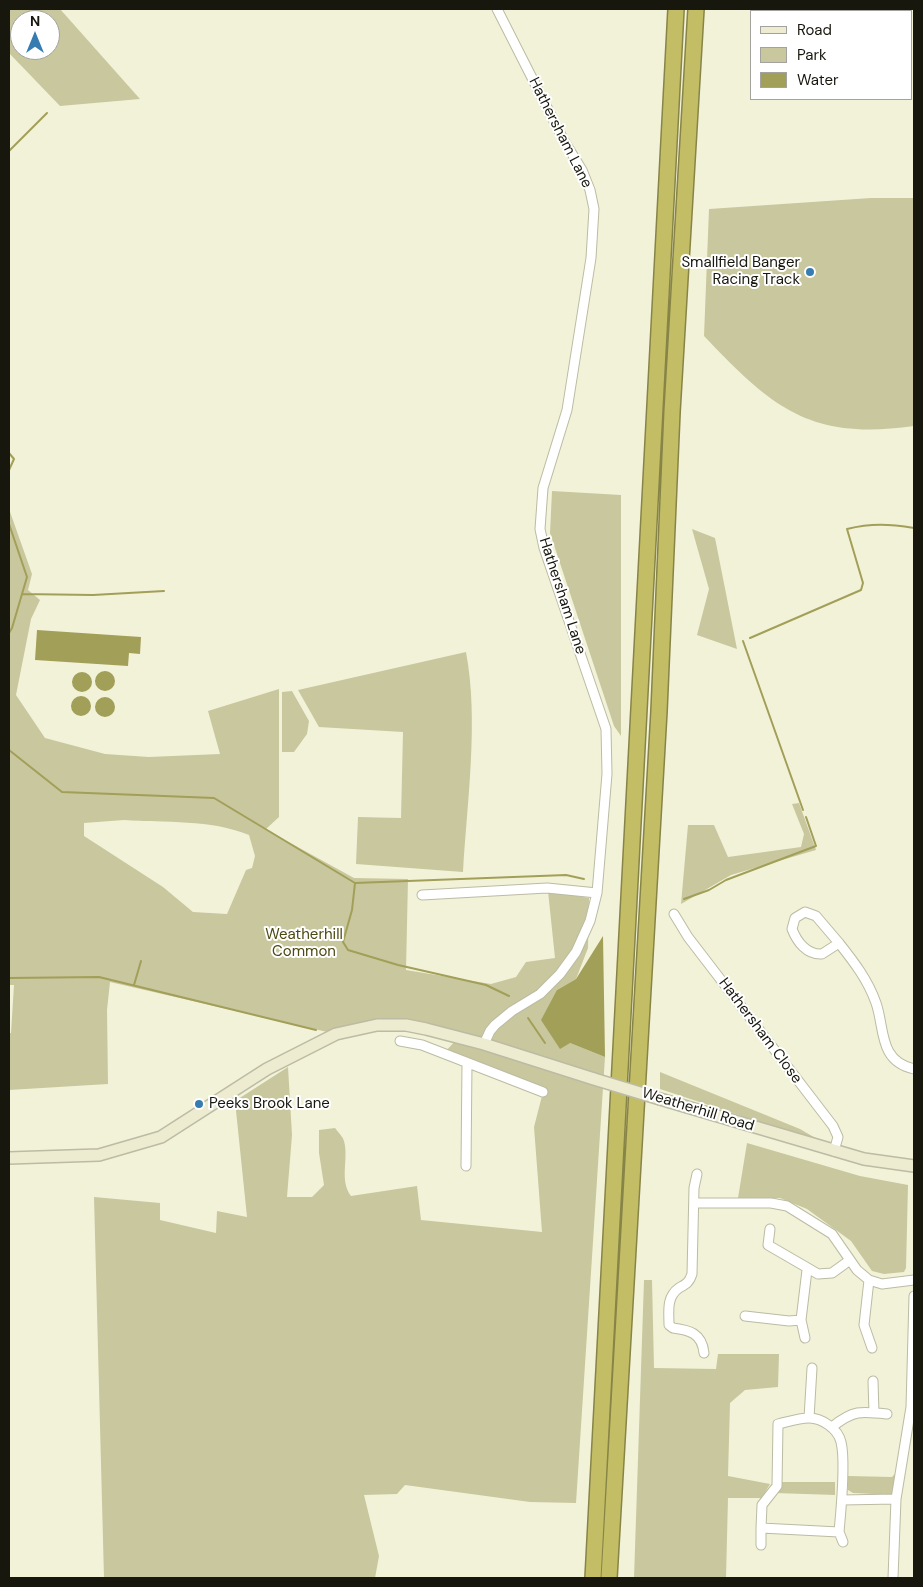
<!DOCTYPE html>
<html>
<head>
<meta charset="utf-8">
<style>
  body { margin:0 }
  #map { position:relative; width:923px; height:1587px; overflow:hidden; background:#f2f2d9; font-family:"DM Sans",sans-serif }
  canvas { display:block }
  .frame { position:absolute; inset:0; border:10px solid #18170e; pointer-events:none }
  .legend { position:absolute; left:750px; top:10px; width:162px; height:90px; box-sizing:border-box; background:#fff; border:1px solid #a3a29f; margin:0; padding:6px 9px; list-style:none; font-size:15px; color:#18170e }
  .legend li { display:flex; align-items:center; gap:10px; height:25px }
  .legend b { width:25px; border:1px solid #a3a29f }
  .north { position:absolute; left:10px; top:10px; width:50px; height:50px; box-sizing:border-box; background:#fff; border:1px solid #a3a29f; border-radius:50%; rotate:0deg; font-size:14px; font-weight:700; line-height:20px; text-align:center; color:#18170e }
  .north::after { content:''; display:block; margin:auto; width:18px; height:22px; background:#367cb1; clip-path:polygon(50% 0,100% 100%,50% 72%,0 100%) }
</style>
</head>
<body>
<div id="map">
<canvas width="923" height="1587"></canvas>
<div class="frame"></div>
<ul class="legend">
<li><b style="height:6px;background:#edecd1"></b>Road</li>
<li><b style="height:14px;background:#c9c79e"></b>Park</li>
<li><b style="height:14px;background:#a29f59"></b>Water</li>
</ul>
<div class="north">N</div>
</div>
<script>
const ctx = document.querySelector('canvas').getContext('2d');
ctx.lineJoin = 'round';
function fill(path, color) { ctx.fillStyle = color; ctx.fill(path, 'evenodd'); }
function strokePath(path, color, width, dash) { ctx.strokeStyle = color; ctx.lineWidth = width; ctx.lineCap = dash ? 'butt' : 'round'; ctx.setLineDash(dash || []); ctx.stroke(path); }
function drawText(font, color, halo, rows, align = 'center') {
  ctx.font = font + ' "DM Sans",sans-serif'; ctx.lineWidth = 4; ctx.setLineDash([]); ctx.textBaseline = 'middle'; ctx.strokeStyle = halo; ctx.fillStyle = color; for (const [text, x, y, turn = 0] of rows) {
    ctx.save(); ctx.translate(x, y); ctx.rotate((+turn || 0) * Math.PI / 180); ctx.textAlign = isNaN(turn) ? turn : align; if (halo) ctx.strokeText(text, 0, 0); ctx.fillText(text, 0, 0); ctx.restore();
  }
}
const green = new Path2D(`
  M9 9H60L140 99 60 106 9 53ZM20 20H50V50H20Z
  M871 198H914V426C809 441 772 407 704 336L709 209Z
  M552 491 621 495V736L614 726 550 533Z
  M9 509 32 574 28 590 40 600 31 619 16 695 45 738 105 754 149 757 220 754 208 711 279 689V817L266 829 254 823 354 878 408 879 406 970 491 984 516 977 526 962 555 958 548 891 589 898 588 948 576 979 557 990 570 1043 605 1057 576 1503 530 1502 405 1485 397 1494 364 1495 379 1556 375 1578H104L94 1197 160 1203V1220L216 1233 217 1211 247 1217 235 1101 288 1067 292 1135 287 1197H312L324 1185 319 1153V1130L335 1128C338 1132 343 1137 344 1141 349 1159 339 1180 351 1196L417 1186 421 1220 542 1232 534 1127 543 1092 444 1053 458 1038 406 1025 336 1034 110 982 107 1010 108 1084 9 1090V1033H11L14 985H9ZM124 820C166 823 210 819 249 835L255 856 252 868 246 870 227 914 193 912 163 887 84 836V823Z
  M692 529 715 538 737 649 697 635 709 589Z
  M466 652C479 720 467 803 463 872L356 864 358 817 401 818 403 732 319 727 298 690Z
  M292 691 309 721 307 734 294 752H282V692Z
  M799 803 816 850 731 875 681 904 688 825H714L728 857 801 847 804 834 792 804Z
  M660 1072 800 1129 824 1143 660 1089Z
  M747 1143 860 1176 908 1185 906 1268 904 1272 884 1274 872 1271 851 1241 807 1209 780 1198H738Z
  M644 1280H652L654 1368 716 1369 718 1354H779L778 1387 745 1390 730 1403 728 1476 770 1484 762 1498H728L726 1578H634Z
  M901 1467 894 1495 853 1493 848 1490V1476L892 1477Z
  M781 1482H835V1495L775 1493Z`);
const water = new Path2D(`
  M37 630 141 637 140 654 129 653 128 666 35 660Z
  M95 681a10 10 0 1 1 20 0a10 10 0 1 1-20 0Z
  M72 682a10 10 0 1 1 20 0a10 10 0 1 1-20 0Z
  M71 706a10 10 0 1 1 20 0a10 10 0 1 1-20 0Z
  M95 707a10 10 0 1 1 20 0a10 10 0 1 1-20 0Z
  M603 936 605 1057 570 1043 560 1049 541 1020 557 990 576 979Z`);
const stream = new Path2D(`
  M9 151 47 113
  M9 453 14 459 9 470
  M9 524 27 577 12 628 9 633
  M22 594 93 595 164 591
  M750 638 861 590 863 583 847 529C871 523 890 524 914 528
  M743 641 803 810
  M9 750 62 792 214 798 355 883 566 875 584 879
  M355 883 352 910 343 942 348 950 398 965 486 985 509 996
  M684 899 709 890 726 880 816 846 806 817
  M9 978 99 977 316 1030
  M134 985 141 961
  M528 1018 545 1043`);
const street = new Path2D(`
  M422 895 547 888 597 893
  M805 912 816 916 839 943 822 954C807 955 797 942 792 929L795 918Z
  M674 914 688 937 833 1126 838 1137 834 1151
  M839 943C854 962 868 980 876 1003 885 1028 878 1061 914 1069
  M400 1041 422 1045 543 1092
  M484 1044 490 1031 495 1025 512 1011 540 994 560 974 576 952 590 921 597 893 607 774 606 729 544 548 540 529 543 488 567 410 591 258 594 209 590 190 582 170 563 139 497 9
  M466 1166 467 1063
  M697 1174 694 1188 692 1274C689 1283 686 1284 679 1288 666 1297 669 1312 669 1325L673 1328C689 1330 702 1333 704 1353
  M695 1203H771L787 1206 832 1234 857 1270 869 1280 882 1284 914 1280
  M770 1229 768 1245 818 1274 832 1273 850 1260
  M869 1280 864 1325 872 1348
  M745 1316 789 1321 801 1320
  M805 1338 801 1320 807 1270
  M873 1381 874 1413
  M809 1418 812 1368
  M832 1427C853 1410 861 1411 887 1414
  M842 1500 896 1499
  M839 1532 761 1528 762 1505 777 1486 778 1424C787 1422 799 1418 809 1418 822 1418 838 1429 841 1442 846 1462 841 1510 839 1532L843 1542
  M761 1545V1528
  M893 1578 896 1499 911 1407 914 1296`);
const secondary = new Path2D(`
  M660 1099 864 1159 914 1166
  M9 1158 99 1155 161 1137 267 1069 336 1034 377 1025H406L426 1029 484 1044 594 1079`);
const highway = new Path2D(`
  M593 1578 676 9
  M609 1578 659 711 672 412 696 9`);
const secondaryBridge = new Path2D(`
  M594 1079 660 1099`);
const markers = [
  [810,272,5,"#367cb1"],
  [199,1104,5,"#367cb1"]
];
const streetNames = [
  ["Hathersham Lane",560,133,63],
  ["Hathersham Lane",562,596,72],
  ["Hathersham Close",760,1031,53],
  ["Weatherhill Road",698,1110,17]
];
const poiNames = [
  ["Smallfield Banger",800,263],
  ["Racing Track",800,280],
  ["Peeks Brook Lane",209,1104,"left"]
];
const parkNames = [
  ["Weatherhill",304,935],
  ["Common",304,952]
];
fill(green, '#c9c79e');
fill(water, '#a29f59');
strokePath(stream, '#a29f59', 2);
strokePath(street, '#bcbba3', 11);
strokePath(secondary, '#bcbba3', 14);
strokePath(highway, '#878447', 18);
strokePath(street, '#fff', 9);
strokePath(secondary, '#edecd1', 11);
strokePath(highway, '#c3be66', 15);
strokePath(secondaryBridge, '#bcbba3', 14, []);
strokePath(secondaryBridge, '#edecd1', 11);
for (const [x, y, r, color] of markers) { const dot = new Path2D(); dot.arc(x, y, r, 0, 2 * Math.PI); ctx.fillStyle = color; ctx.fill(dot); strokePath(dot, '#fff', 2); }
drawText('15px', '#18170e', '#fff', streetNames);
drawText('15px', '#18170e', '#fff', poiNames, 'right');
drawText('15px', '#4c4913', '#fff', parkNames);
</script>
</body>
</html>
